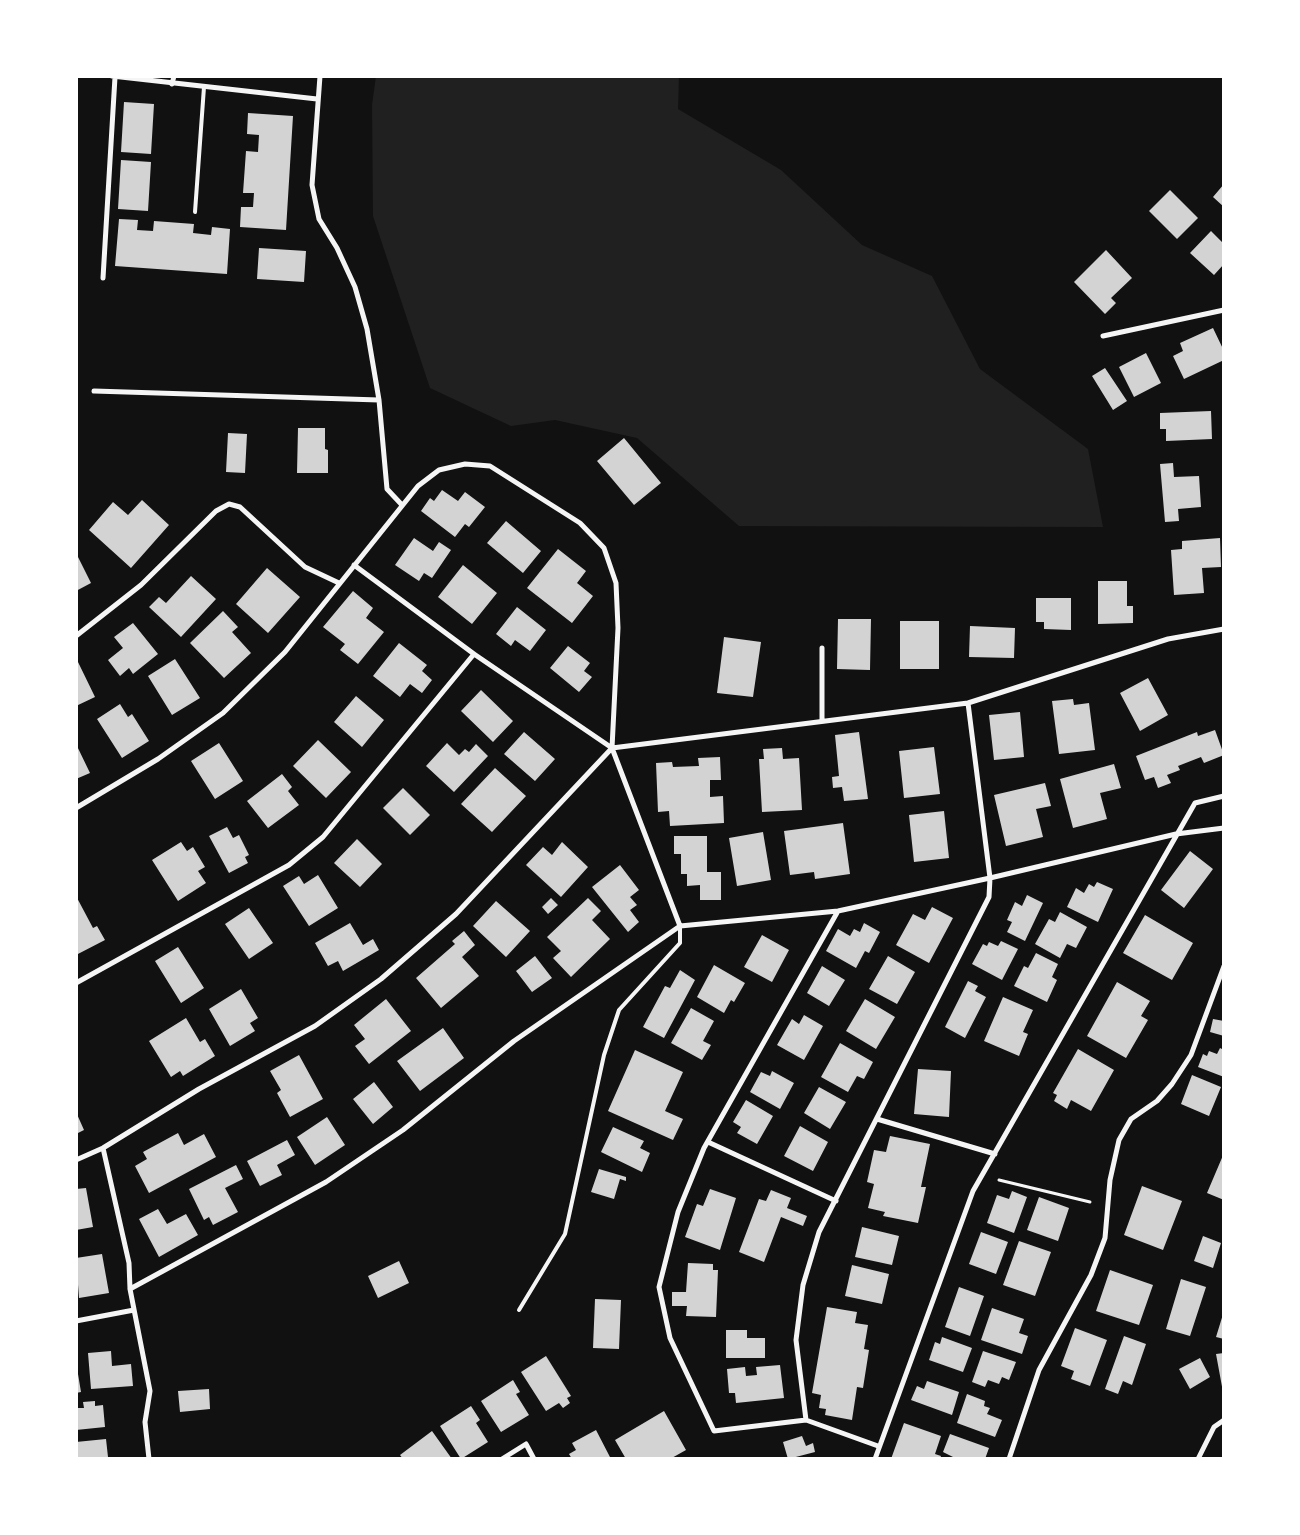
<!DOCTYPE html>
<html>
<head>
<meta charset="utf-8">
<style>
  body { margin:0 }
  #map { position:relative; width:1300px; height:1535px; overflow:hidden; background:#111; font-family:"Open Sans",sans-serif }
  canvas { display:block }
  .frame { position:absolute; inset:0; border:78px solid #fff; pointer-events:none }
</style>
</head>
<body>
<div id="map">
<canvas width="1300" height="1535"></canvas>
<div class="frame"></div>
</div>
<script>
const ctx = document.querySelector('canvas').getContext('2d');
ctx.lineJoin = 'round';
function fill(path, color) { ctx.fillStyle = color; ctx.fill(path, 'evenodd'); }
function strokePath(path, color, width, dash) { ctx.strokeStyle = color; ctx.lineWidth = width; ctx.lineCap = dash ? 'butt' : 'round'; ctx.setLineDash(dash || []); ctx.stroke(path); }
const green = new Path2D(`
  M376 76H679L678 109 781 170 862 245 932 276 980 369 1088 449 1103 527 739 526 637 438 555 420 511 426 430 388 373 216 372 105Z`);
const building = new Path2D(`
  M124 102 154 104 151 154 121 152Z
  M248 113 293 116 286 230 240 227 241 207H253L254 193H243L246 151 258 152 259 135 247 134Z
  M121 160 151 162 148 211 118 209Z
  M1224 184V207L1213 197Z
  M1170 190 1198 218 1177 239 1149 211Z
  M119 219 138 220 137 230 153 231 154 221 194 224 193 233 211 235 212 227 230 229 227 274 115 266Z
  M1211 231 1224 244V264L1214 275 1190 253Z
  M259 248 306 251 304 282 257 279Z
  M1106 250 1132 278 1111 298 1116 303 1105 314 1074 282Z
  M1213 328 1224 351V360L1184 379 1173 356 1183 351 1180 343Z
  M1146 353 1161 383 1134 397 1119 367Z
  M1105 368 1127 401 1113 410 1092 376Z
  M1211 411 1212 439 1166 441V429H1160V413Z
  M298 428H325V449L328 450V473H297Z
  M228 433 247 434 245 473 226 472Z
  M624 438 661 483 634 505 597 461Z
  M1173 463 1174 477 1199 476 1201 507 1178 509 1179 521 1165 522 1160 464Z
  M442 490 458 501 465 492 485 507 469 527 465 524 455 537 421 511 430 498 434 501Z
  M142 500 169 525 131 568 89 530 113 502 128 515Z
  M506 521 541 551 523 573 487 543Z
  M414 538 433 551 439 542 451 550 432 578 424 573 419 581 395 565Z
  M1220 538 1221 567 1202 568 1204 593 1174 595 1171 550 1182 549V541Z
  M558 549 586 571 577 583 593 596 572 623 527 588Z
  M76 553 91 583 76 591Z
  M463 565 497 593 472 624 438 597Z
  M267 568 300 597 268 633 236 604Z
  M191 576 216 599 181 637 149 607 159 597 166 603Z
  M1098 581H1127V606H1133V623L1098 624Z
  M353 591 373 608 366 618 384 632 358 664 340 650 345 644 323 627Z
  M1036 598H1071V630L1044 629V622H1036Z
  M517 607 546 630 530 651 515 640 511 646 496 634Z
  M223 611 238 627 232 632 251 653 224 678 190 643Z
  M838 619H871L870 670 837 669Z
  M900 621H939V669H900Z
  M133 623 158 654 133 674 129 668 120 676 108 660 123 648 114 637Z
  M970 626 1015 628 1014 658 969 657Z
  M724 637 761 642 753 697 717 693Z
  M399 643 427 665 422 671 432 680 422 693 410 684 400 697 373 676Z
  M568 646 590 663 584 671 592 677 579 692 550 668Z
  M175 659 200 698 172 715 148 676Z
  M76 662H78L95 697 76 706Z
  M1148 678 1168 715 1140 731 1120 693Z
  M481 690 513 721 493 742 461 711Z
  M356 696 384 720 362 747 334 722Z
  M1073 699 1074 705 1089 703 1095 750 1059 754 1052 701Z
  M120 704 128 717 132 714 149 741 122 758 97 719Z
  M1020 712 1024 757 994 760 989 715Z
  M1215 730 1224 755 1204 763 1201 757 1178 766 1180 770 1167 775 1171 783 1158 788 1154 777 1145 780 1136 756 1197 732 1198 736Z
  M524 732 555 759 535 781 504 754Z
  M859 732 868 799 844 801 842 787 833 788 832 777 839 776 835 735Z
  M318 740 351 772 326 798 293 766Z
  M219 743 243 781 215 799 191 761Z
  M447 743 459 755 465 749 469 752 476 744 488 756 454 792 426 766Z
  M76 744 90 773 76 779Z
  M934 747 940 794 904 798 899 751Z
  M782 748 783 759 799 758 802 810 762 812 759 759H764L763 749Z
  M720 757 721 780H710V797L723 796 724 823 670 826 669 811 658 812 656 763 672 762 673 767 699 766 698 758Z
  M1114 764 1121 788 1100 793 1107 819 1073 828 1060 779Z
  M495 768 526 796 492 832 461 804Z
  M282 774 292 787 288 791 299 805 268 828 247 801Z
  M1045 783 1051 806 1036 809 1043 837 1006 846 994 795Z
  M403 788 430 815 410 835 383 808Z
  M944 811 949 858 914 862 909 815Z
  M843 823 850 874 815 879 814 872 790 875 784 831Z
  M227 827 233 838 239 835 249 855 245 857 248 863 229 873 209 836Z
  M763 832 771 880 737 886 729 838Z
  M674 836H707V872H721V900H700V885L687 886V874H681V854H674Z
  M357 839 382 864 360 887 334 863Z
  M181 842 187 851 193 847 205 867 198 871 206 883 178 901 152 860Z
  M562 842 588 867 561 897 526 865 543 847 552 855Z
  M1190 851 1213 869 1184 908 1161 890Z
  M620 865 639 890 630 897 637 905 630 910 639 922 628 932 592 887Z
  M318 875 338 908 309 926 283 886 299 876 304 884Z
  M1097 882 1113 889 1098 922 1067 907 1076 888 1084 893 1089 884 1094 887Z
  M1027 895 1043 903 1025 941 1007 932 1012 922 1007 920 1015 902 1022 906Z
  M76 896 93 928 97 926 105 940 76 955Z
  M551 898 558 905 548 914 542 907Z
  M588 898 601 911 592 920 610 939 571 977 553 958 561 951 547 937Z
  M496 901 530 931 506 957 473 926Z
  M932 907 953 918 929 963 896 945 913 914 925 920Z
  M249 908 273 943 249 959 225 924Z
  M1060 912 1087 927 1076 948 1067 944 1060 958 1035 944 1049 919 1055 922Z
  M1145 915 1193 943 1172 980 1123 953Z
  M350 923 363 945 373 939 379 950 343 971 338 961 328 966 315 943Z
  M864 923 880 932 869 953 865 951 856 968 826 951 838 929 850 936 854 929 860 932Z
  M464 931 475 945 462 957 479 976 441 1008 416 978 455 944 452 941Z
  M762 935 789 950 772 982 744 967Z
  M1001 941 1018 949 1002 980 972 964 983 944 987 946 989 942 998 946Z
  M178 947 204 988 181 1003 155 961Z
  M1036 953 1058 964 1052 977 1057 980 1047 1002 1014 986 1024 966 1028 968Z
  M535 956 552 978 532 992 516 971Z
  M888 956 915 972 897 1004 869 989Z
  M714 965 745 983 734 1002 731 1000 724 1013 697 997Z
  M822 966 845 980 829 1006 807 993Z
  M680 970 695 980 664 1038 643 1027 665 986 670 988Z
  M968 981 978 986 975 991 986 997 965 1038 945 1027Z
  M1117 982 1150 1001 1141 1016 1148 1020 1126 1058 1087 1036Z
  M241 989 258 1018 250 1023 255 1031 230 1046 209 1009Z
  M1003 997 1033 1010 1023 1032 1028 1034 1019 1056 984 1041Z
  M386 999 411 1031 369 1064 355 1046 365 1039 354 1025Z
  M865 999 895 1017 876 1049 846 1031Z
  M691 1008 714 1021 703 1041 711 1045 702 1060 671 1043Z
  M804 1015 823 1026 804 1060 777 1045 792 1019 799 1024Z
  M186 1018 200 1042 205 1039 215 1056 183 1076 180 1071 171 1077 149 1041Z
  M1213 1019 1224 1021V1036L1210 1032Z
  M443 1028 464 1058 420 1091 397 1061Z
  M840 1043 873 1062 864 1079 857 1076 848 1092 821 1077Z
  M1220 1048 1224 1050V1077L1198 1067 1203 1054 1207 1056 1209 1051 1217 1054Z
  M1078 1049 1114 1070 1091 1111 1071 1100 1067 1109 1054 1101 1057 1095 1053 1093Z
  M635 1050 683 1072 665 1111 683 1119 673 1140 608 1111Z
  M299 1055 323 1099 290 1117 277 1093 281 1090 270 1071Z
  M918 1069 951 1071 949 1117 914 1114Z
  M772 1071 794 1083 780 1109 750 1092 761 1072 770 1076Z
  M1192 1075 1221 1087 1209 1116 1181 1104Z
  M374 1082 393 1107 373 1124 353 1099Z
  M819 1087 846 1102 830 1129 804 1113Z
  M746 1100 773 1116 757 1144 737 1133 741 1127 733 1122Z
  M76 1112 84 1130 76 1134Z
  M327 1117 345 1145 315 1165 297 1137Z
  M800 1126 828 1142 813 1171 784 1156Z
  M613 1127 644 1141 640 1148 650 1153 642 1172 601 1152Z
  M178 1133 184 1145 204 1134 216 1157 149 1193 135 1166 147 1159 143 1152Z
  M890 1136 930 1144 921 1187H926L918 1223 883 1216 885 1212 868 1208 874 1184 867 1182 874 1150 886 1152Z
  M287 1140 295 1155 277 1165 282 1175 260 1186 247 1161Z
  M1224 1153V1200L1207 1193Z
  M236 1165 243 1179 225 1188 238 1212 213 1225 209 1217 204 1220 189 1189Z
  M599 1169 626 1177V1181L620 1179 614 1199 591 1192Z
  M1142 1186 1182 1201 1163 1250 1124 1235Z
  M86 1188 93 1227 76 1230V1189Z
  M710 1189 736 1198 720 1250 685 1237 697 1204 703 1206Z
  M771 1190 791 1198 787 1208 807 1216 803 1226 781 1217 764 1262 739 1252 759 1199 766 1201Z
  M1012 1191 1027 1197 1014 1233 987 1223 997 1195 1009 1199Z
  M1039 1197 1069 1208 1058 1241 1027 1230Z
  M158 1209 167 1224 186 1214 198 1235 159 1257 139 1219Z
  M862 1227 899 1236 892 1265 855 1257Z
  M981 1232 1008 1242 996 1274 969 1264Z
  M1203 1236 1221 1243 1213 1268 1194 1261Z
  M1019 1241 1051 1252 1035 1296 1003 1285Z
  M102 1254 109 1293 79 1298 76 1258Z
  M399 1261 409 1283 378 1298 368 1276Z
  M688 1263 713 1264V1270H718L716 1317 686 1316 687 1306H672V1292H686Z
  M852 1265 889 1274 882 1304 845 1296Z
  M1110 1270 1153 1285 1139 1325 1096 1311Z
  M1181 1279 1206 1287 1190 1336 1166 1329Z
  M959 1287 984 1296 970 1336 945 1327Z
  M595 1299 621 1300 619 1349 593 1348Z
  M827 1307 857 1312 855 1323 868 1325 864 1349 869 1350 863 1388 857 1387 852 1420 825 1415 826 1409 819 1408 821 1395 812 1393Z
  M992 1308 1024 1319 1019 1333 1028 1336 1022 1354 981 1340Z
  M1224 1311V1339L1216 1337Z
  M1075 1328 1107 1340 1090 1386 1071 1379 1074 1371 1061 1366Z
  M726 1330H747V1338H765V1358H726Z
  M1124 1336 1146 1344 1132 1385 1123 1381 1118 1394 1105 1389Z
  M942 1337 972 1348 963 1372 929 1360 935 1342 940 1344Z
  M111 1351 112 1366 131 1364 133 1386 91 1389 88 1353Z
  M983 1351 1016 1362 1009 1380 1002 1377 999 1384 988 1380 985 1387 972 1382Z
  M1224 1353V1392H1223L1216 1354Z
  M546 1356 571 1396 567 1398 570 1403 563 1408 559 1403 546 1411 521 1372Z
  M1200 1358 1210 1377 1190 1389 1179 1369Z
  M76 1362 81 1392 76 1393Z
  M780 1365 784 1398 736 1403 735 1393H729L727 1369 745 1367 746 1376 757 1375 756 1367Z
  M513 1380 520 1392 516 1394 529 1415 501 1432 481 1401Z
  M927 1381 959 1392 952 1415 911 1400 917 1386 924 1389Z
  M209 1389 210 1409 180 1412 178 1391Z
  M967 1394 985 1401 984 1406 990 1408 987 1414 1002 1420 995 1437 957 1423Z
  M95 1401V1406L103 1405 105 1427 76 1430V1408H84L83 1402Z
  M471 1406 480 1420 476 1423 488 1442 461 1459 440 1426Z
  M664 1411 686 1450 670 1459H626L615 1440Z
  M904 1423 941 1436 935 1454 941 1456 940 1459H891Z
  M596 1430 611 1459H572L569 1454 576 1450 572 1443Z
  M432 1431 452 1459H403L400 1455Z
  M950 1434 989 1448 985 1459H957L943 1452Z
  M802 1436 806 1446 813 1443 815 1452 788 1459 783 1442Z
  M106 1439 108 1457 76 1459V1442Z`);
const path = new Path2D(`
  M999 1180 1090 1202`);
const service = new Path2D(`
  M195 212 204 87
  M519 1310 565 1234 604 1055 619 1010 680 943V926`);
const minor = new Path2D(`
  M112 76 317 99
  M320 76 312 185 319 219 337 248 355 287 367 329 379 400 387 489 402 505
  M172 84 174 76
  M103 278 115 77
  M1103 336 1224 310
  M94 391 379 400
  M354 565 474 654 612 748
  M76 636 141 585 216 511 229 504 240 507 305 567 339 583
  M822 648V721
  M76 808 158 759 223 713 285 652 418 486 439 470 465 464 490 466 580 523 604 548 616 583 618 628 612 748 680 926
  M838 911 704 1148 678 1212 659 1287 670 1338 714 1431 806 1420 878 1446
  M76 983 289 865 323 837 474 654
  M877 1119 995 1154
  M708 1142 836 1201
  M103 1148 129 1263 130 1289 150 1391 145 1422 149 1459
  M76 1160 103 1148 199 1089 315 1026 381 979 456 914 612 748 968 703 1168 639 1224 629
  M130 1289 326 1182 403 1130 514 1041 680 926 838 911 990 878 1176 834 1224 828
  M76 1321 134 1310
  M806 1420 796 1340 803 1285 819 1232 989 897 990 878 968 703
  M502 1459 526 1444 534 1459
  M875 1459 973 1191 1195 803 1224 796
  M1009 1459 1039 1370 1091 1275 1105 1238 1110 1180 1119 1140 1131 1119 1157 1101 1172 1084 1191 1055 1224 966
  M1198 1459 1214 1427 1224 1420`);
fill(green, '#202020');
fill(building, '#d3d3d3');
strokePath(path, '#f5f5f5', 3);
strokePath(service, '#f5f5f5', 4);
strokePath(minor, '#f5f5f5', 5);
</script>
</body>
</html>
